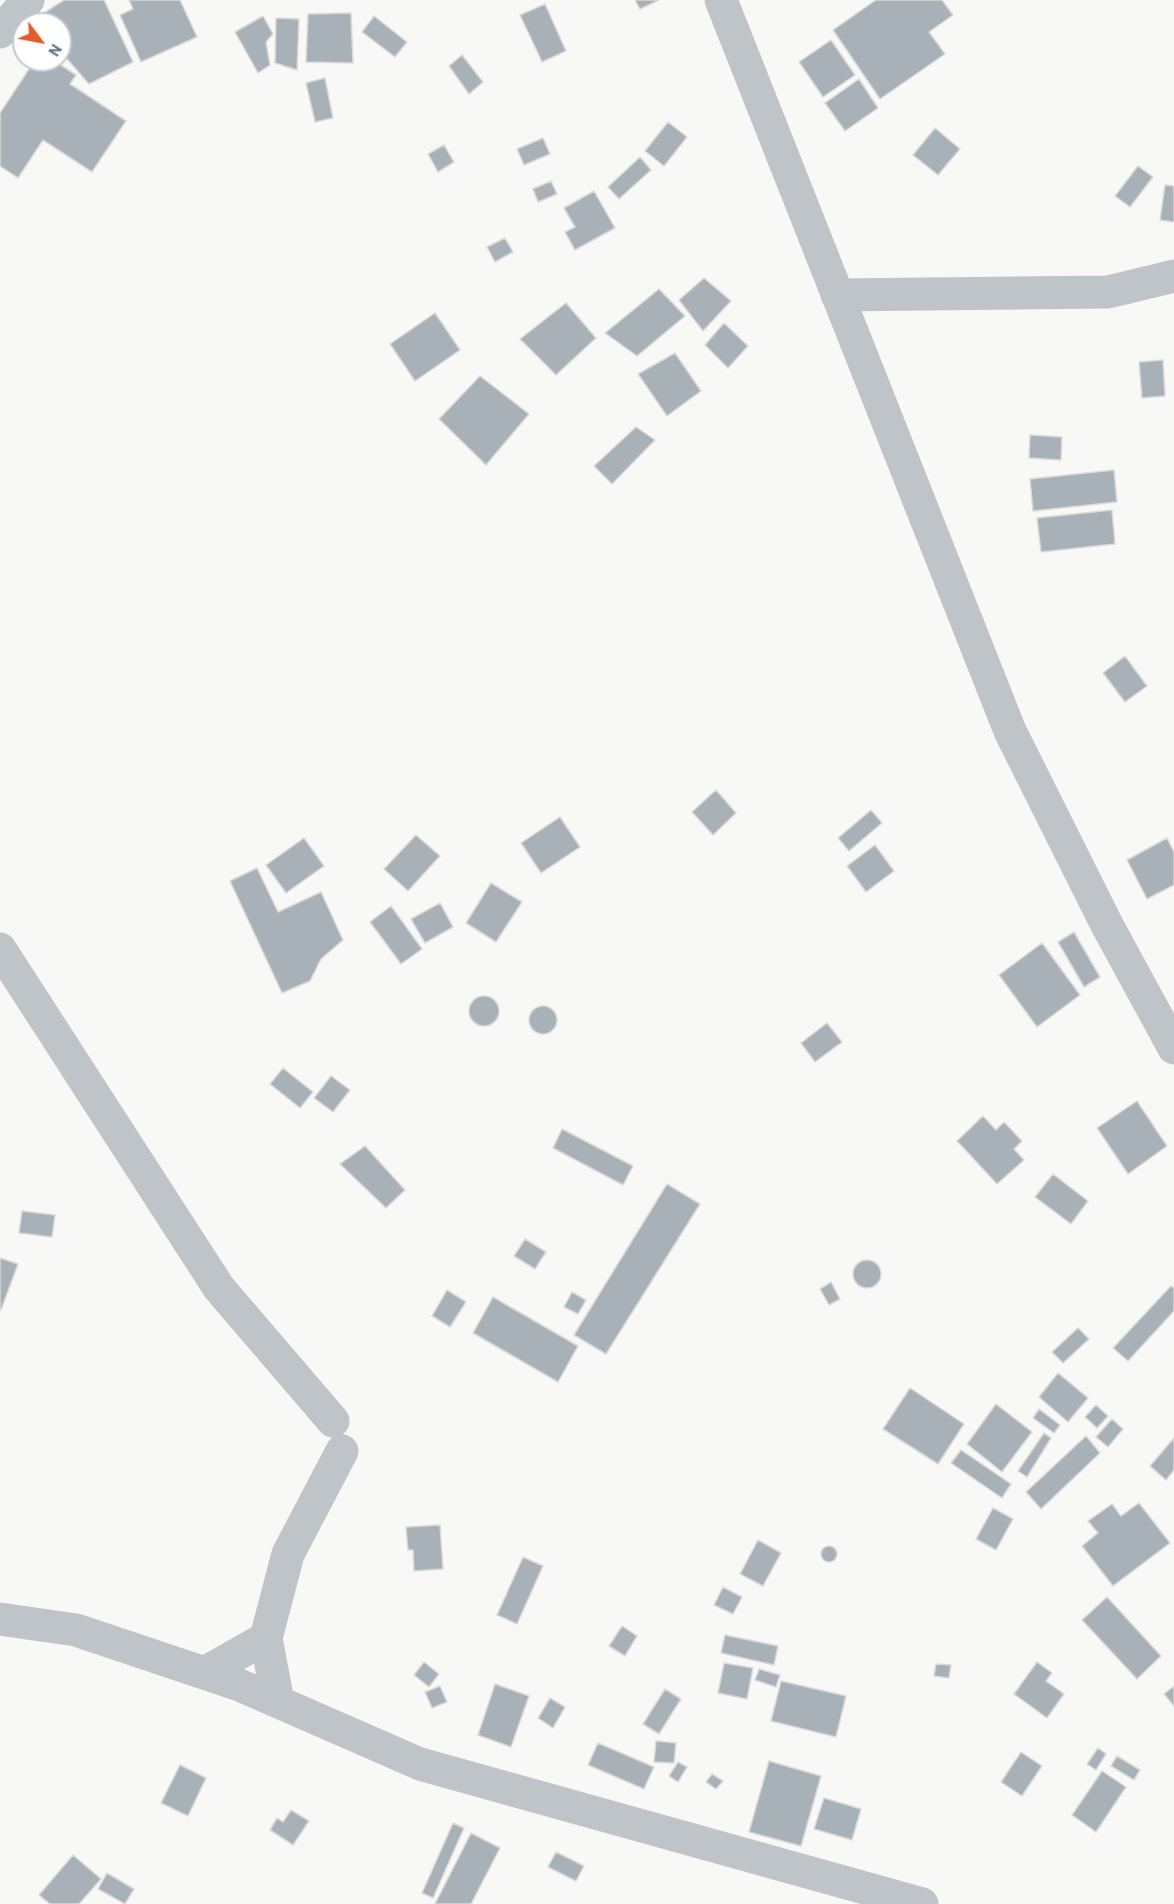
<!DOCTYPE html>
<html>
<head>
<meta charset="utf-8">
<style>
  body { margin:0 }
  #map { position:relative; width:1174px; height:1904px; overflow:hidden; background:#f8f8f6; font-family:Barlow,sans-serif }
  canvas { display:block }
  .north { position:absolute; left:12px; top:12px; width:60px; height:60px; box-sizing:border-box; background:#fff; border:2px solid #c3c9cf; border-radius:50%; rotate:122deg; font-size:16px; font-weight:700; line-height:24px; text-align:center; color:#687886 }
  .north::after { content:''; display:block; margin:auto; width:21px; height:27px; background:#e15d2d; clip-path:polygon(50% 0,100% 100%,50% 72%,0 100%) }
</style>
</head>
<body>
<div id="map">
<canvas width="1174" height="1904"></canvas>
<div class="north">N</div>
</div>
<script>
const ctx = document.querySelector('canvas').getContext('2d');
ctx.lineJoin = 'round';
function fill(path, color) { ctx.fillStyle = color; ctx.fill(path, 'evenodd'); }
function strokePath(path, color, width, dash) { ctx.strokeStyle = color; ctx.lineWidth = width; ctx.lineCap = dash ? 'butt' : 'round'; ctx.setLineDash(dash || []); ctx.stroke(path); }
const building = new Path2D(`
  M64 0H104L133 62 89 84 60 51V24H37L33 20Z
  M129 0H180L197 37 141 62 120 15 133 9Z
  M635 0H659L640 9Z
  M876 0H942L953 15 929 32 945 54 880 99 833 30Z
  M545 4 566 51 542 62 520 15Z
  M351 13 353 63 306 62 308 14Z
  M263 16 273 34 266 42 270 65 258 73 235 32Z
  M374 16 407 42 395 57 362 32Z
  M276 18 299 19 297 70 275 63Z
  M831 40 855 75 823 97 799 62Z
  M462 55 483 82 469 94 449 66Z
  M35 60H53L76 75 70 84 126 121 92 172 43 140 18 178 0 166V113Z
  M325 78 333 118 315 122 306 83Z
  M859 79 878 108 845 131 825 103Z
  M668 122 687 137 664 166 645 151Z
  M935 128 960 149 938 175 913 155Z
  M543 138 550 154 524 165 517 149Z
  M444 145 454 162 438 172 428 154Z
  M640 157 651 170 619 199 608 187Z
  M1138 166 1153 177 1130 207 1115 196Z
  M551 181 557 194 538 202 533 189Z
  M1165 185 1174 186V222L1160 220Z
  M594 191 615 228 575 250 565 232 575 227 564 208Z
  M505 238 513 252 495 262 487 247Z
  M704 278 731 301 703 331 679 300Z
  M659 289 685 316 637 356 605 333Z
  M566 303 596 338 556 375 520 339Z
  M435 313 460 350 415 381 390 344Z
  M724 323 748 346 728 368 705 345Z
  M675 353 701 391 667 416 638 374Z
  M1163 360 1165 396 1142 398 1139 362Z
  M480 376 529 414 486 465 439 419Z
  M636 427 655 440 612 484 594 466Z
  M1030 435 1062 437 1061 460 1029 458Z
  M1114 470 1117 502 1033 511 1030 479Z
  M1112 510 1115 544 1041 552 1037 518Z
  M1125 656 1147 686 1125 702 1103 673Z
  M716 790 736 813 713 835 692 812Z
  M871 810 882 823 849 851 838 838Z
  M560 817 580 847 541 873 521 843Z
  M416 835 440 856 408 891 384 869Z
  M304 838 324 866 286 893 266 865Z
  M1167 838 1174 852V885L1147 899 1127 860Z
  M875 845 894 871 866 892 847 866Z
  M257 868 278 912 321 892 343 940 321 959 310 981 282 993 230 881Z
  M491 883 522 902 496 942 466 923Z
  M440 903 453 927 425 943 411 919Z
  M391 906 422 949 401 964 370 922Z
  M1074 932 1100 977 1084 987 1058 942Z
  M1042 943 1080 995 1037 1027 999 975Z
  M469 1011a15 15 0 1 1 30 0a15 15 0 1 1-30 0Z
  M529 1020a14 14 0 1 1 28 0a14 14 0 1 1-28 0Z
  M827 1023 842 1042 815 1062 801 1043Z
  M283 1068 313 1092 300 1108 270 1084Z
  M331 1076 350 1090 333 1112 314 1098Z
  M1137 1101 1167 1146 1128 1174 1097 1128Z
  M983 1116 996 1130 1004 1122 1022 1141 1014 1149 1024 1160 997 1184 957 1141Z
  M562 1129 633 1166 623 1185 553 1148Z
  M365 1146 405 1190 386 1208 340 1164Z
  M1053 1174 1088 1201 1071 1224 1035 1197Z
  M667 1184 700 1204 606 1354 574 1335Z
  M22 1211 55 1215 52 1237 19 1233Z
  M525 1239 546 1252 535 1269 514 1256Z
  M0 1258 18 1264 1 1310H0Z
  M853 1274a14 14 0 1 1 28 0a14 14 0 1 1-28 0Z
  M831 1282 840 1299 829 1305 820 1289Z
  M1171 1286 1174 1288V1311L1128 1361 1113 1348Z
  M447 1290 466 1302 450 1327 432 1316Z
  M572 1292 586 1300 578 1314 564 1307Z
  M493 1297 578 1346 558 1382 473 1333Z
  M1078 1328 1089 1339 1063 1363 1052 1352Z
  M1058 1373 1088 1398 1068 1422 1039 1397Z
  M910 1388 964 1424 938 1464 883 1429Z
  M996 1404 1032 1432 1002 1472 967 1444Z
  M1096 1405 1108 1416 1097 1428 1085 1417Z
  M1039 1409 1060 1425 1054 1433 1033 1418Z
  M1112 1419 1123 1429 1108 1447 1096 1437Z
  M1044 1433 1051 1438 1027 1477 1018 1471Z
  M1086 1436 1100 1453 1041 1509 1026 1492Z
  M1174 1438V1470L1166 1480 1150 1466Z
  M961 1450 1011 1484 1002 1498 951 1463Z
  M1139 1503 1170 1543 1113 1586 1082 1546 1098 1533 1088 1521 1112 1504 1121 1516Z
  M993 1508 1013 1519 996 1550 976 1539Z
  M440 1525 443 1569 414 1571 413 1550H408L406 1527Z
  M758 1540 781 1553 763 1586 740 1574Z
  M821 1554a8 8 0 1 1 16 0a8 8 0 1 1-16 0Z
  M523 1557 543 1566 517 1624 497 1615Z
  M723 1587 742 1597 733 1614 714 1605Z
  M1107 1597 1161 1656 1137 1679 1082 1620Z
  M622 1626 637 1636 625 1656 609 1646Z
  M725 1635 778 1646 774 1665 721 1653Z
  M424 1662 439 1674 429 1687 414 1675Z
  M1037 1662 1052 1673 1046 1681 1064 1694 1047 1718 1014 1694Z
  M724 1663 753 1668 747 1699 718 1693Z
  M936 1664 951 1665 949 1678 934 1676Z
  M759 1669 780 1675 776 1687 755 1680Z
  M781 1681 846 1696 836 1737 771 1721Z
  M495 1684 529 1696 511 1747 478 1735Z
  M440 1686 447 1702 432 1708 425 1692Z
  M1174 1686V1706L1164 1694Z
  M665 1689 681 1699 659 1734 643 1724Z
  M550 1698 565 1707 553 1728 538 1718Z
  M656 1741 676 1743 674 1763 654 1762Z
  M598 1743 654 1767 644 1789 588 1765Z
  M1098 1748 1106 1754 1096 1770 1087 1764Z
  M1021 1752 1042 1766 1022 1796 1001 1782Z
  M1117 1756 1140 1770 1134 1780 1111 1766Z
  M769 1761 821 1776 801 1846 749 1832Z
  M678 1762 687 1767 678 1782 669 1776Z
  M180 1765 206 1778 188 1816 161 1803Z
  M1102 1771 1126 1787 1096 1832 1072 1815Z
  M712 1774 723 1781 716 1789 706 1782Z
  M824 1798 861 1809 852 1840 814 1829Z
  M291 1810 309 1821 293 1845 270 1830 277 1818 283 1822Z
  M453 1823 464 1828 433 1898 422 1893Z
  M471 1833 500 1848 471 1904H435Z
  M556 1852 584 1866 576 1881 548 1867Z
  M73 1855 101 1879 79 1904H50L39 1895Z
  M107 1873 134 1889 125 1904 98 1889Z`);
const minor = new Path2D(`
  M721 0 1010 731 1107 925 1174 1048
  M0 32 28 0
  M837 295 1108 292 1174 276
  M0 949 219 1288 333 1421
  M0 1619 76 1630 237 1684 420 1764 922 1904
  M204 1673 266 1638
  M278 1702 266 1638 288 1554 342 1451`);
fill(building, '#a8b1b7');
strokePath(building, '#dadad8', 1.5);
strokePath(minor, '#bfc4c8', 33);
</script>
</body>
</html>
